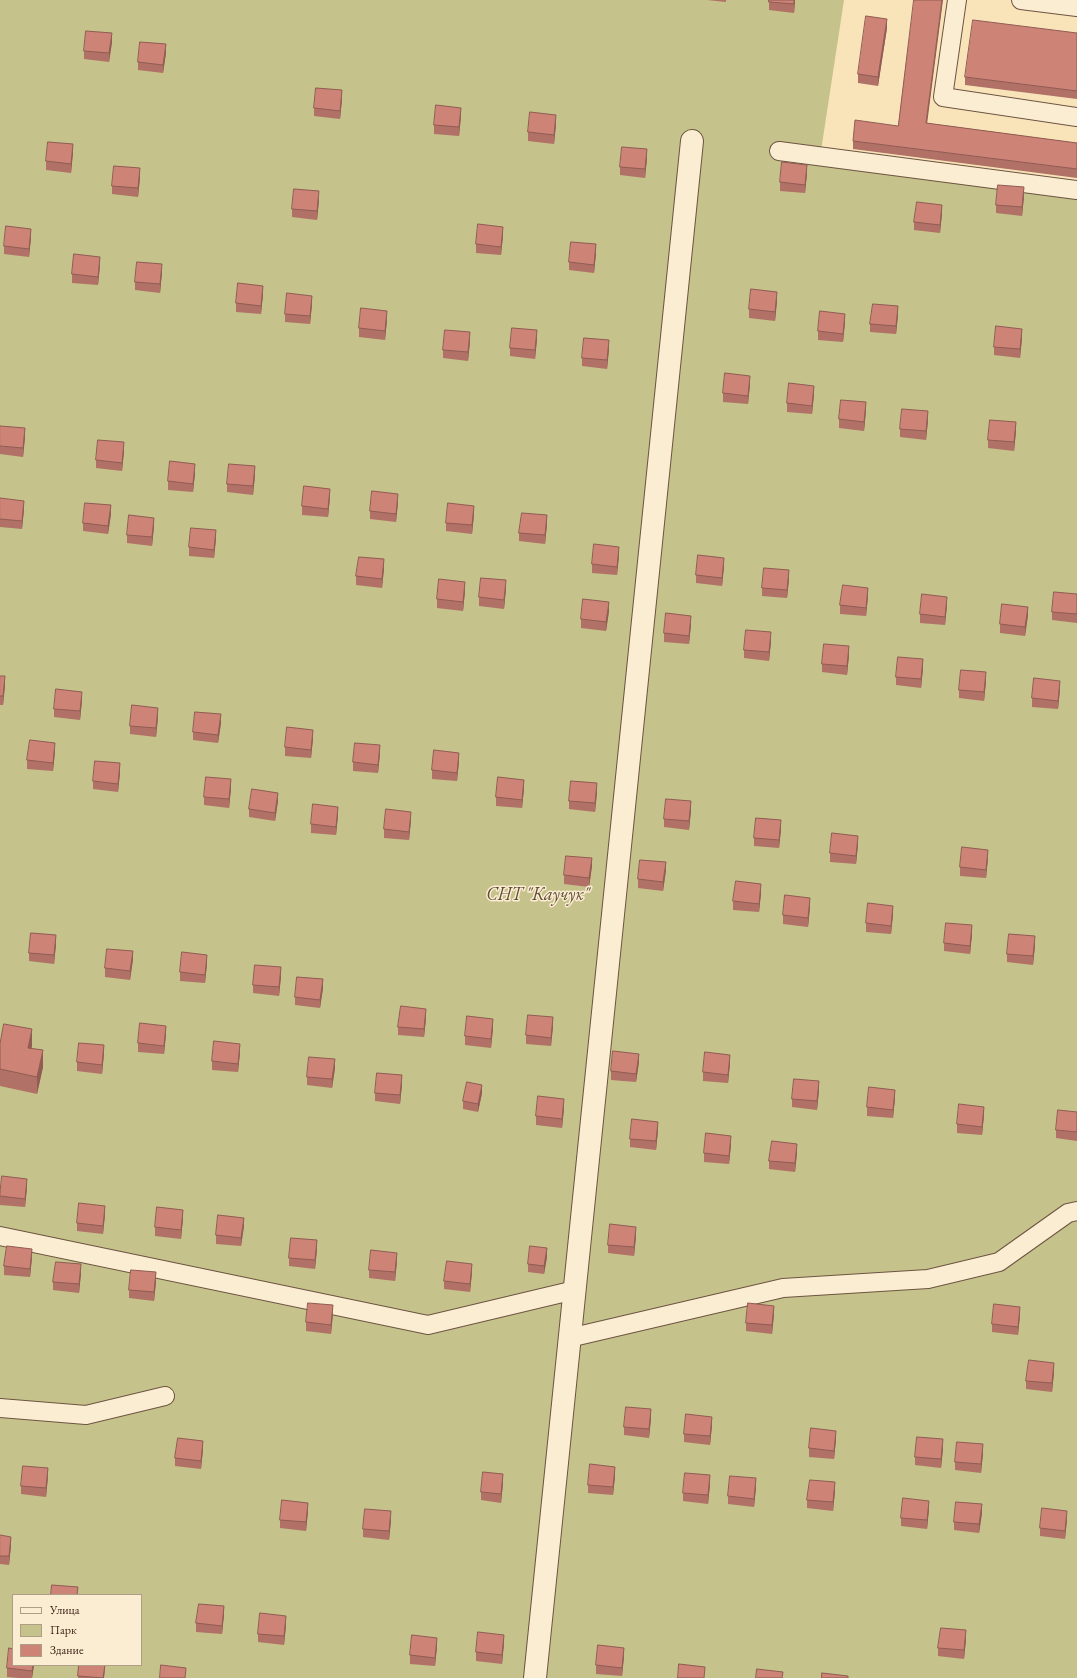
<!DOCTYPE html>
<html>
<head>
<meta charset="utf-8">
<style>
  body { margin:0 }
  #map { position:relative; width:1077px; height:1678px; overflow:hidden; background:#f9e4ba; font-family:"EB Garamond",serif }
  canvas { display:block }
  .legend { position:absolute; left:12px; top:1594px; width:130px; height:72px; box-sizing:border-box; background:#fbedd2; border:1px solid #af9d88; margin:0; padding:5px 7px; list-style:none; font-size:12px; color:#3e241a }
  .legend li { display:flex; align-items:center; gap:8px; height:20px }
  .legend b { width:20px; border:1px solid #af9d88 }
</style>
</head>
<body>
<div id="map">
<canvas width="1077" height="1678"></canvas>
<ul class="legend">
<li><b style="height:5px;background:#fbedd2"></b>Улица</li>
<li><b style="height:11px;background:#c5c28b"></b>Парк</li>
<li><b style="height:11px;background:#ce8377"></b>Здание</li>
</ul>
</div>
<script>
const ctx = document.querySelector('canvas').getContext('2d');
ctx.lineJoin = 'round';
function fill(path, color) { ctx.fillStyle = color; ctx.fill(path, 'evenodd'); }
function strokePath(path, color, width, dash) { ctx.strokeStyle = color; ctx.lineWidth = width; ctx.lineCap = dash ? 'butt' : 'round'; ctx.setLineDash(dash || []); ctx.stroke(path); }
function drawText(font, color, halo, rows, align = 'center') {
  ctx.font = font + ' "EB Garamond",serif'; ctx.lineWidth = 3; ctx.setLineDash([]); ctx.textBaseline = 'middle'; ctx.strokeStyle = halo; ctx.fillStyle = color; for (const [text, x, y, turn = 0] of rows) {
    ctx.save(); ctx.translate(x, y); ctx.rotate((+turn || 0) * Math.PI / 180); ctx.textAlign = isNaN(turn) ? turn : align; if (halo) ctx.strokeText(text, 0, 0); ctx.fillText(text, 0, 0); ctx.restore();
  }
}
const green = new Path2D(`
  M0 0H844L821 151 1077 194V1678H0ZM13 1595H141V1665H13Z`);
const lane = new Path2D(`
  M957 0 943 97 1077 117
  M1021 0 1077 7
  M779 151 1077 190
  M0 1236 428 1325 575 1290
  M569 1338 783 1288 928 1279 999 1262 1068 1213 1077 1211
  M0 1408 86 1415 165 1396`);
const street = new Path2D(`
  M535 1678 692 141`);
const wall = new Path2D(`
  M707 0H726V2Z
  M769 0H795L794 13 769 10Z
  M887 28 878 86 858 83V74Z
  M1077 33V99L965 85V77Z
  M112 42 109 62 84 59V51Z
  M166 53 163 73 138 70V62Z
  M342 99 340 119 314 116V108Z
  M461 116 459 136 434 134V125Z
  M927 123 1077 143V178L853 149V141L898 126Z
  M556 124 554 144 528 141V132Z
  M73 152 71 173 46 170V161Z
  M647 158 645 178 620 175V167Z
  M807 173 805 193 780 191V182Z
  M140 177 138 197 112 194V186Z
  M1024 196 1022 216 996 213V205Z
  M319 200 317 220 292 217V209Z
  M942 213 940 233 914 230V222Z
  M503 235 501 255 476 253V244Z
  M31 237 29 257 4 254V246Z
  M596 253 594 273 569 270V262Z
  M100 265 98 285 72 283V274Z
  M162 272 160 293 135 290V282Z
  M263 294 261 314 236 312V303Z
  M777 301 775 321 749 318V309Z
  M312 304 310 324 285 322V314Z
  M898 315 896 334 870 332V324Z
  M387 320 385 340 359 337V328Z
  M845 322 843 342 818 340V331Z
  M1022 338 1020 358 994 355V347Z
  M537 339 535 359 510 356V348Z
  M470 341 468 361 443 358V350Z
  M609 349 607 369 582 366V358Z
  M750 384 748 404 723 402V393Z
  M814 394 812 414 787 412V403Z
  M866 410 864 431 839 428V419Z
  M928 420 926 440 900 437V429Z
  M0 426 25 437 23 457 0 454Z
  M1016 431 1014 451 988 448V440Z
  M124 451 122 471 96 468V460Z
  M195 473 193 492 168 490V481Z
  M255 475 253 495 227 492V484Z
  M330 497 328 517 302 515V506Z
  M0 498 24 509 22 529 0 527Z
  M398 502 396 522 370 519V511Z
  M111 514 108 534 83 531V523Z
  M474 514 472 534 446 531V523Z
  M547 524 545 544 519 541V533Z
  M154 526 152 546 127 543V535Z
  M216 538 214 558 189 556V547Z
  M619 555 617 575 592 573V564Z
  M724 566 722 586 696 583V575Z
  M384 568 382 588 356 585V576Z
  M789 579 787 598 762 596V588Z
  M506 588 504 609 479 606V597Z
  M465 591 463 611 437 608V599Z
  M1077 594V623L1052 620V612Z
  M868 596 866 616 840 614V605Z
  M947 605 945 625 920 623V614Z
  M609 611 606 631 581 628V619Z
  M1028 615 1025 636 1000 633V624Z
  M691 624 689 644 664 642V633Z
  M771 641 769 661 744 658V650Z
  M849 655 847 675 822 672V664Z
  M923 668 921 688 896 685V677Z
  M0 676 5 685 3 705H0Z
  M986 681 984 701 959 698V690Z
  M1060 689 1058 709 1032 707V698Z
  M82 700 80 720 54 717V709Z
  M158 717 156 737 130 734V726Z
  M221 723 218 743 193 740V732Z
  M313 738 311 758 285 756V747Z
  M55 751 53 771 27 769V760Z
  M380 753 378 773 353 771V762Z
  M459 761 457 781 432 779V770Z
  M120 772 118 792 93 789V781Z
  M231 788 229 808 204 805V797Z
  M524 788 522 808 496 806V797Z
  M597 792 595 812 569 809V801Z
  M278 801 275 821 249 817V809Z
  M691 810 689 830 664 827V819Z
  M338 815 336 835 311 833V824Z
  M411 820 409 840 384 838V829Z
  M781 829 779 848 754 846V838Z
  M858 844 856 864 830 862V853Z
  M988 858 986 878 960 876V867Z
  M592 866 589 887 564 884V875Z
  M666 870 663 891 638 888V879Z
  M761 893 759 912 733 910V901Z
  M810 907 808 927 783 924V915Z
  M893 914 891 934 866 932V923Z
  M972 934 970 954 944 951V943Z
  M56 944 54 964 29 961V953Z
  M1035 945 1033 965 1007 962V954Z
  M133 959 130 980 105 977V968Z
  M207 963 205 983 180 981V972Z
  M281 976 279 996 253 993V985Z
  M323 988 320 1008 295 1005V997Z
  M426 1018 424 1037 398 1035V1027Z
  M553 1026 551 1046 526 1044V1035Z
  M493 1028 491 1048 465 1045V1036Z
  M166 1034 164 1054 138 1052V1043Z
  M0 1044 32 1046 31 1048 43 1067 37 1094 0 1086Z
  M240 1052 238 1072 212 1070V1061Z
  M104 1053 102 1074 77 1071V1062Z
  M639 1062 636 1082 611 1080V1071Z
  M730 1063 728 1083 703 1081V1072Z
  M335 1068 332 1088 307 1085V1077Z
  M402 1084 400 1104 375 1101V1093Z
  M819 1090 817 1110 792 1107V1099Z
  M482 1093 478 1112 463 1109V1101Z
  M895 1098 893 1118 867 1116V1107Z
  M564 1108 562 1128 536 1125V1116Z
  M1077 1112V1141L1056 1138V1130Z
  M984 1115 982 1135 957 1133V1124Z
  M658 1130 656 1150 630 1147V1139Z
  M731 1144 729 1164 704 1162V1153Z
  M797 1152 795 1172 769 1169V1161Z
  M27 1187 25 1207 0 1205V1191Z
  M105 1214 103 1234 77 1231V1223Z
  M183 1218 181 1239 155 1236V1227Z
  M244 1226 241 1246 216 1244V1235Z
  M636 1236 634 1256 608 1253V1245Z
  M317 1249 315 1269 289 1266V1258Z
  M32 1257 30 1277 4 1275V1266Z
  M547 1257 544 1274 528 1272V1264Z
  M397 1261 395 1281 369 1278V1270Z
  M472 1272 470 1292 444 1289V1281Z
  M81 1273 79 1293 53 1290V1282Z
  M156 1281 154 1301 129 1298V1290Z
  M333 1313 331 1334 306 1331V1322Z
  M774 1314 772 1334 746 1331V1323Z
  M1020 1315 1018 1335 992 1332V1324Z
  M1054 1372 1052 1392 1026 1389V1381Z
  M651 1418 649 1438 624 1435V1427Z
  M712 1425 710 1445 684 1442V1434Z
  M836 1439 834 1459 809 1457V1448Z
  M943 1448 941 1468 915 1465V1457Z
  M203 1449 201 1469 175 1466V1458Z
  M983 1453 981 1473 955 1470V1462Z
  M48 1476 46 1497 21 1494V1486Z
  M615 1476 613 1495 588 1493V1485Z
  M503 1483 501 1503 481 1500V1492Z
  M710 1484 708 1504 683 1501V1493Z
  M756 1487 754 1507 728 1504V1496Z
  M835 1491 833 1511 807 1508V1500Z
  M929 1509 927 1529 901 1526V1518Z
  M308 1511 306 1531 280 1528V1520Z
  M982 1513 979 1533 954 1530V1522Z
  M1067 1519 1065 1539 1040 1536V1528Z
  M391 1520 389 1540 363 1537V1529Z
  M0 1535 11 1545 9 1565 0 1564Z
  M224 1614 222 1634 196 1632V1623Z
  M286 1625 284 1645 258 1642V1634Z
  M966 1639 964 1659 938 1656V1648Z
  M504 1643 502 1664 476 1661V1652Z
  M437 1646 435 1666 410 1664V1655Z
  M624 1656 622 1676 596 1674V1665Z
  M34 1665 32 1678H19L7 1677V1668Z
  M79 1665H105L104 1678H78Z`);
const shadedWall = new Path2D(`
  M794 0H795L794 13Z
  M942 0H943L926 132V123Z
  M887 19V28L878 86V77Z
  M112 33V42L109 62V53Z
  M166 44V53L163 73V65Z
  M342 90V99L340 119V111Z
  M461 108V116L459 136V127Z
  M556 115V124L554 144V135Z
  M73 144V152L71 173V164Z
  M647 149V158L645 178V169Z
  M807 165V173L805 193V185Z
  M140 168V177L138 197V188Z
  M1024 187V196L1022 216V207Z
  M319 191V200L317 220V211Z
  M942 205V213L940 233V225Z
  M503 227V235L501 255V247Z
  M31 229V237L29 257V249Z
  M596 244V253L594 273V265Z
  M100 257V265L98 285V277Z
  M162 264V272L160 293V284Z
  M263 286V294L261 314V306Z
  M777 292V301L775 321V312Z
  M312 296V304L310 324V316Z
  M898 306V315L896 334V326Z
  M387 311V320L385 340V331Z
  M845 314V322L843 342V334Z
  M1022 329V338L1020 358V349Z
  M537 330V339L535 359V350Z
  M470 332V341L468 361V352Z
  M609 340V349L607 369V360Z
  M750 376V384L748 404V396Z
  M814 386V394L812 414V406Z
  M866 402V410L864 431V422Z
  M928 411V420L926 440V431Z
  M1016 422V431L1014 451V442Z
  M25 428V437L23 457V448Z
  M124 442V451L122 471V463Z
  M195 464V473L193 492V484Z
  M255 466V475L253 495V486Z
  M330 489V497L328 517V509Z
  M398 494V502L396 522V514Z
  M24 501V509L22 529V521Z
  M111 505V514L108 534V526Z
  M474 506V514L472 534V525Z
  M547 515V524L545 544V535Z
  M154 518V526L152 546V537Z
  M216 530V538L214 558V550Z
  M619 547V555L617 575V567Z
  M724 558V566L722 586V578Z
  M384 559V568L382 588V579Z
  M789 570V579L787 598V590Z
  M506 580V588L504 609V600Z
  M465 582V591L463 611V602Z
  M868 588V596L866 616V608Z
  M947 597V605L945 625V617Z
  M609 602V611L606 631V622Z
  M1028 607V615L1025 636V627Z
  M691 616V624L689 644V636Z
  M771 632V641L769 661V652Z
  M849 646V655L847 675V666Z
  M923 659V668L921 688V679Z
  M986 672V681L984 701V692Z
  M5 676V685L3 705V696Z
  M1060 681V689L1058 709V701Z
  M82 692V700L80 720V711Z
  M158 708V717L156 737V728Z
  M221 714V723L218 743V735Z
  M313 730V738L311 758V750Z
  M55 743V751L53 771V763Z
  M380 745V753L378 773V765Z
  M459 753V761L457 781V773Z
  M120 763V772L118 792V784Z
  M231 779V788L229 808V799Z
  M524 780V788L522 808V800Z
  M597 783V792L595 812V803Z
  M278 793V801L275 821V813Z
  M691 801V810L689 830V821Z
  M338 807V815L336 835V827Z
  M411 812V820L409 840V832Z
  M781 820V829L779 848V840Z
  M858 836V844L856 864V856Z
  M988 850V858L986 878V870Z
  M592 858V866L589 887V878Z
  M666 862V870L663 891V882Z
  M761 884V893L759 912V904Z
  M810 898V907L808 927V918Z
  M893 906V914L891 934V926Z
  M972 925V934L970 954V946Z
  M56 935V944L54 964V955Z
  M1035 936V945L1033 965V956Z
  M133 951V959L130 980V971Z
  M207 955V963L205 983V975Z
  M281 967V976L279 996V987Z
  M323 979V988L320 1008V1000Z
  M426 1009V1018L424 1037V1029Z
  M553 1017V1026L551 1046V1038Z
  M493 1019V1028L491 1048V1039Z
  M166 1026V1034L164 1054V1046Z
  M32 1029V1046L28 1064V1048Z
  M240 1044V1052L238 1072V1064Z
  M104 1045V1053L102 1074V1065Z
  M43 1050V1067L37 1094V1077Z
  M639 1054V1062L636 1082V1074Z
  M730 1055V1063L728 1083V1075Z
  M335 1059V1068L332 1088V1079Z
  M402 1075V1084L400 1104V1095Z
  M819 1081V1090L817 1110V1101Z
  M482 1085V1093L478 1112V1104Z
  M895 1090V1098L893 1118V1110Z
  M564 1099V1108L562 1128V1119Z
  M984 1107V1115L982 1135V1127Z
  M658 1122V1130L656 1150V1141Z
  M731 1136V1144L729 1164V1156Z
  M797 1144V1152L795 1172V1163Z
  M27 1179V1187L25 1207V1199Z
  M105 1206V1214L103 1234V1226Z
  M183 1210V1218L181 1239V1230Z
  M244 1218V1226L241 1246V1238Z
  M636 1227V1236L634 1256V1247Z
  M317 1240V1249L315 1269V1260Z
  M547 1248V1257L544 1274V1266Z
  M32 1249V1257L30 1277V1269Z
  M397 1253V1261L395 1281V1272Z
  M81 1264V1273L79 1293V1284Z
  M472 1264V1272L470 1292V1284Z
  M156 1272V1281L154 1301V1292Z
  M333 1305V1313L331 1334V1325Z
  M774 1306V1314L772 1334V1325Z
  M1020 1307V1315L1018 1335V1327Z
  M1054 1363V1372L1052 1392V1383Z
  M651 1409V1418L649 1438V1429Z
  M712 1417V1425L710 1445V1436Z
  M836 1431V1439L834 1459V1451Z
  M943 1439V1448L941 1468V1459Z
  M203 1441V1449L201 1469V1461Z
  M983 1444V1453L981 1473V1464Z
  M615 1467V1476L613 1495V1487Z
  M48 1468V1476L46 1497V1488Z
  M503 1474V1483L501 1503V1494Z
  M710 1475V1484L708 1504V1495Z
  M756 1478V1487L754 1507V1499Z
  M835 1482V1491L833 1511V1502Z
  M929 1501V1509L927 1529V1520Z
  M308 1503V1511L306 1531V1522Z
  M982 1504V1513L979 1533V1524Z
  M391 1511V1520L389 1540V1531Z
  M1067 1511V1519L1065 1539V1531Z
  M11 1537V1545L9 1565V1556Z
  M224 1606V1614L222 1634V1626Z
  M286 1616V1625L284 1645V1636Z
  M966 1630V1639L964 1659V1650Z
  M504 1635V1643L502 1664V1655Z
  M437 1638V1646L435 1666V1658Z
  M624 1648V1656L622 1676V1668Z
  M33 1665H34L32 1678V1671Z
  M105 1665 104 1678H103Z`);
const building = new Path2D(`
  M769 0H794V4L769 2Z
  M914 0H942L926 123 1077 143V169L853 141 855 120 898 126Z
  M866 16 887 19 878 77 858 74Z
  M973 20 1077 33V91L965 77Z
  M86 31 112 33 109 53 84 51Z
  M140 42 166 44 163 65 138 62Z
  M316 88 342 90 340 111 314 108Z
  M436 105 461 108 459 127 434 125Z
  M530 112 556 115 554 135 528 132Z
  M48 142 73 144 71 164 46 161Z
  M622 147 647 149 645 169 620 167Z
  M782 162 807 165 805 185 780 182Z
  M114 166 140 168 138 188 112 186Z
  M998 185 1024 187 1022 207 996 205Z
  M294 189 319 191 317 211 292 209Z
  M917 202 942 205 940 225 914 222Z
  M478 224 503 227 501 247 476 244Z
  M6 226 31 229 29 249 4 246Z
  M571 242 596 244 594 265 569 262Z
  M74 254 100 257 98 277 72 274Z
  M137 262 162 264 160 284 135 282Z
  M238 283 263 286 261 306 236 303Z
  M751 289 777 292 775 312 749 309Z
  M287 293 312 296 310 316 285 314Z
  M873 304 898 306 896 326 870 324Z
  M361 308 387 311 385 331 359 328Z
  M820 311 845 314 843 334 818 331Z
  M996 326 1022 329 1020 349 994 347Z
  M512 328 537 330 535 350 510 348Z
  M445 330 470 332 468 352 443 350Z
  M584 338 609 340 607 360 582 358Z
  M725 373 750 376 748 396 723 393Z
  M789 383 814 386 812 406 787 403Z
  M841 400 866 402 864 422 839 419Z
  M902 409 928 411 926 431 900 429Z
  M990 420 1016 422 1014 442 988 440Z
  M0 426 25 428 23 448 0 446Z
  M98 440 124 442 122 463 96 460Z
  M170 461 195 464 193 484 168 481Z
  M229 464 255 466 253 486 227 484Z
  M304 486 330 489 328 509 302 506Z
  M372 491 398 494 396 514 370 511Z
  M0 498 24 501 22 521 0 519Z
  M85 503 111 505 108 526 83 523Z
  M448 503 474 506 472 525 446 523Z
  M522 513 547 515 545 535 519 533Z
  M129 515 154 518 152 537 127 535Z
  M191 528 216 530 214 550 189 547Z
  M594 544 619 547 617 567 592 564Z
  M698 555 724 558 722 578 696 575Z
  M359 557 384 559 382 579 356 576Z
  M764 568 789 570 787 590 762 588Z
  M481 578 506 580 504 600 479 597Z
  M439 579 465 582 463 602 437 599Z
  M843 585 868 588 866 608 840 605Z
  M1054 592 1077 594V614L1052 612Z
  M922 594 947 597 945 617 920 614Z
  M583 599 609 602 606 622 581 619Z
  M1002 604 1028 607 1025 627 1000 624Z
  M666 613 691 616 689 636 664 633Z
  M746 630 771 632 769 652 744 650Z
  M824 644 849 646 847 666 822 664Z
  M898 657 923 659 921 679 896 677Z
  M961 670 986 672 984 692 959 690Z
  M0 676H5L3 696H0Z
  M1034 678 1060 681 1058 701 1032 698Z
  M56 689 82 692 80 711 54 709Z
  M132 705 158 708 156 728 130 726Z
  M195 712 221 714 218 735 193 732Z
  M287 727 313 730 311 750 285 747Z
  M30 740 55 743 53 763 27 760Z
  M355 743 380 745 378 765 353 762Z
  M434 750 459 753 457 773 432 770Z
  M95 761 120 763 118 784 93 781Z
  M206 777 231 779 229 799 204 797Z
  M498 777 524 780 522 800 496 797Z
  M571 781 597 783 595 803 569 801Z
  M252 789 278 793 275 813 249 809Z
  M666 799 691 801 689 821 664 819Z
  M313 804 338 807 336 827 311 824Z
  M386 809 411 812 409 832 384 829Z
  M756 818 781 820 779 840 754 838Z
  M832 833 858 836 856 856 830 853Z
  M962 847 988 850 986 870 960 867Z
  M566 856 592 858 589 878 564 875Z
  M640 860 666 862 663 882 638 879Z
  M736 881 761 884 759 904 733 901Z
  M785 895 810 898 808 918 783 915Z
  M868 903 893 906 891 926 866 923Z
  M946 923 972 925 970 946 944 943Z
  M31 933 56 935 54 955 29 953Z
  M1009 934 1035 936 1033 956 1007 954Z
  M107 949 133 951 130 971 105 968Z
  M182 952 207 955 205 975 180 972Z
  M255 965 281 967 279 987 253 985Z
  M297 977 323 979 320 1000 295 997Z
  M401 1006 426 1009 424 1029 398 1027Z
  M528 1015 553 1017 551 1038 526 1035Z
  M467 1016 493 1019 491 1039 465 1036Z
  M140 1023 166 1026 164 1046 138 1043Z
  M4 1024 32 1029 28 1048 43 1050 37 1077 0 1069V1044Z
  M214 1041 240 1044 238 1064 212 1061Z
  M79 1043 104 1045 102 1065 77 1062Z
  M613 1051 639 1054 636 1074 611 1071Z
  M705 1052 730 1055 728 1075 703 1072Z
  M309 1057 335 1059 332 1079 307 1077Z
  M377 1073 402 1075 400 1095 375 1093Z
  M794 1079 819 1081 817 1101 792 1099Z
  M467 1082 482 1085 478 1104 463 1101Z
  M869 1087 895 1090 893 1110 867 1107Z
  M538 1096 564 1099 562 1119 536 1116Z
  M959 1104 984 1107 982 1127 957 1124Z
  M1058 1110 1077 1112V1132L1056 1130Z
  M632 1119 658 1122 656 1141 630 1139Z
  M706 1133 731 1136 729 1156 704 1153Z
  M772 1141 797 1144 795 1163 769 1161Z
  M2 1176 27 1179 25 1199 0 1196Z
  M79 1203 105 1206 103 1226 77 1223Z
  M157 1207 183 1210 181 1230 155 1227Z
  M218 1215 244 1218 241 1238 216 1235Z
  M610 1224 636 1227 634 1247 608 1245Z
  M291 1238 317 1240 315 1260 289 1258Z
  M7 1246 32 1249 30 1269 4 1266Z
  M530 1246 547 1248 544 1266 528 1264Z
  M371 1250 397 1253 395 1272 369 1270Z
  M447 1261 472 1264 470 1284 444 1281Z
  M56 1262 81 1264 79 1284 53 1282Z
  M131 1270 156 1272 154 1292 129 1290Z
  M308 1303 333 1305 331 1325 306 1322Z
  M748 1303 774 1306 772 1325 746 1323Z
  M994 1304 1020 1307 1018 1327 992 1324Z
  M1029 1360 1054 1363 1052 1383 1026 1381Z
  M626 1407 651 1409 649 1429 624 1427Z
  M686 1414 712 1417 710 1436 684 1434Z
  M811 1428 836 1431 834 1451 809 1448Z
  M917 1437 943 1439 941 1459 915 1457Z
  M178 1438 203 1441 201 1461 175 1458Z
  M957 1442 983 1444 981 1464 955 1462Z
  M590 1464 615 1467 613 1487 588 1485Z
  M23 1466 48 1468 46 1488 21 1486Z
  M483 1472 503 1474 501 1494 481 1492Z
  M685 1473 710 1475 708 1495 683 1493Z
  M730 1476 756 1478 754 1499 728 1496Z
  M810 1480 835 1482 833 1502 807 1500Z
  M903 1498 929 1501 927 1520 901 1518Z
  M282 1500 308 1503 306 1522 280 1520Z
  M956 1502 982 1504 979 1524 954 1522Z
  M1042 1508 1067 1511 1065 1531 1040 1528Z
  M365 1509 391 1511 389 1531 363 1529Z
  M0 1535 11 1537 9 1556H0Z
  M52 1585 78 1587 77 1595H51Z
  M199 1604 224 1606 222 1626 196 1623Z
  M260 1613 286 1616 284 1636 258 1634Z
  M941 1628 966 1630 964 1650 938 1648Z
  M478 1632 504 1635 502 1655 476 1652Z
  M412 1635 437 1638 435 1658 410 1655Z
  M598 1645 624 1648 622 1668 596 1665Z
  M9 1648 13 1649V1665H33L32 1671 7 1668Z
  M679 1664 705 1667 704 1678H678Z
  M79 1665H105L103 1678 78 1676Z
  M161 1665 186 1668 185 1678H160Z
  M757 1669 783 1672 782 1678H756Z
  M822 1673 848 1676V1678H822Z`);
const parkNames = [
  ["СНТ \"Каучук\"",538,895]
];
fill(green, '#c5c28b');
strokePath(lane, '#6d5442', 20);
strokePath(street, '#6d5442', 24);
strokePath(lane, '#fbedd2', 18);
strokePath(street, '#fbedd2', 22);
fill(wall, '#b17166');
fill(shadedWall, '#905c53');
fill(building, '#ce8377');
strokePath(building, '#905c53', 1);
drawText('italic 18px', '#604c36', '#fbedd2', parkNames);
</script>
</body>
</html>
